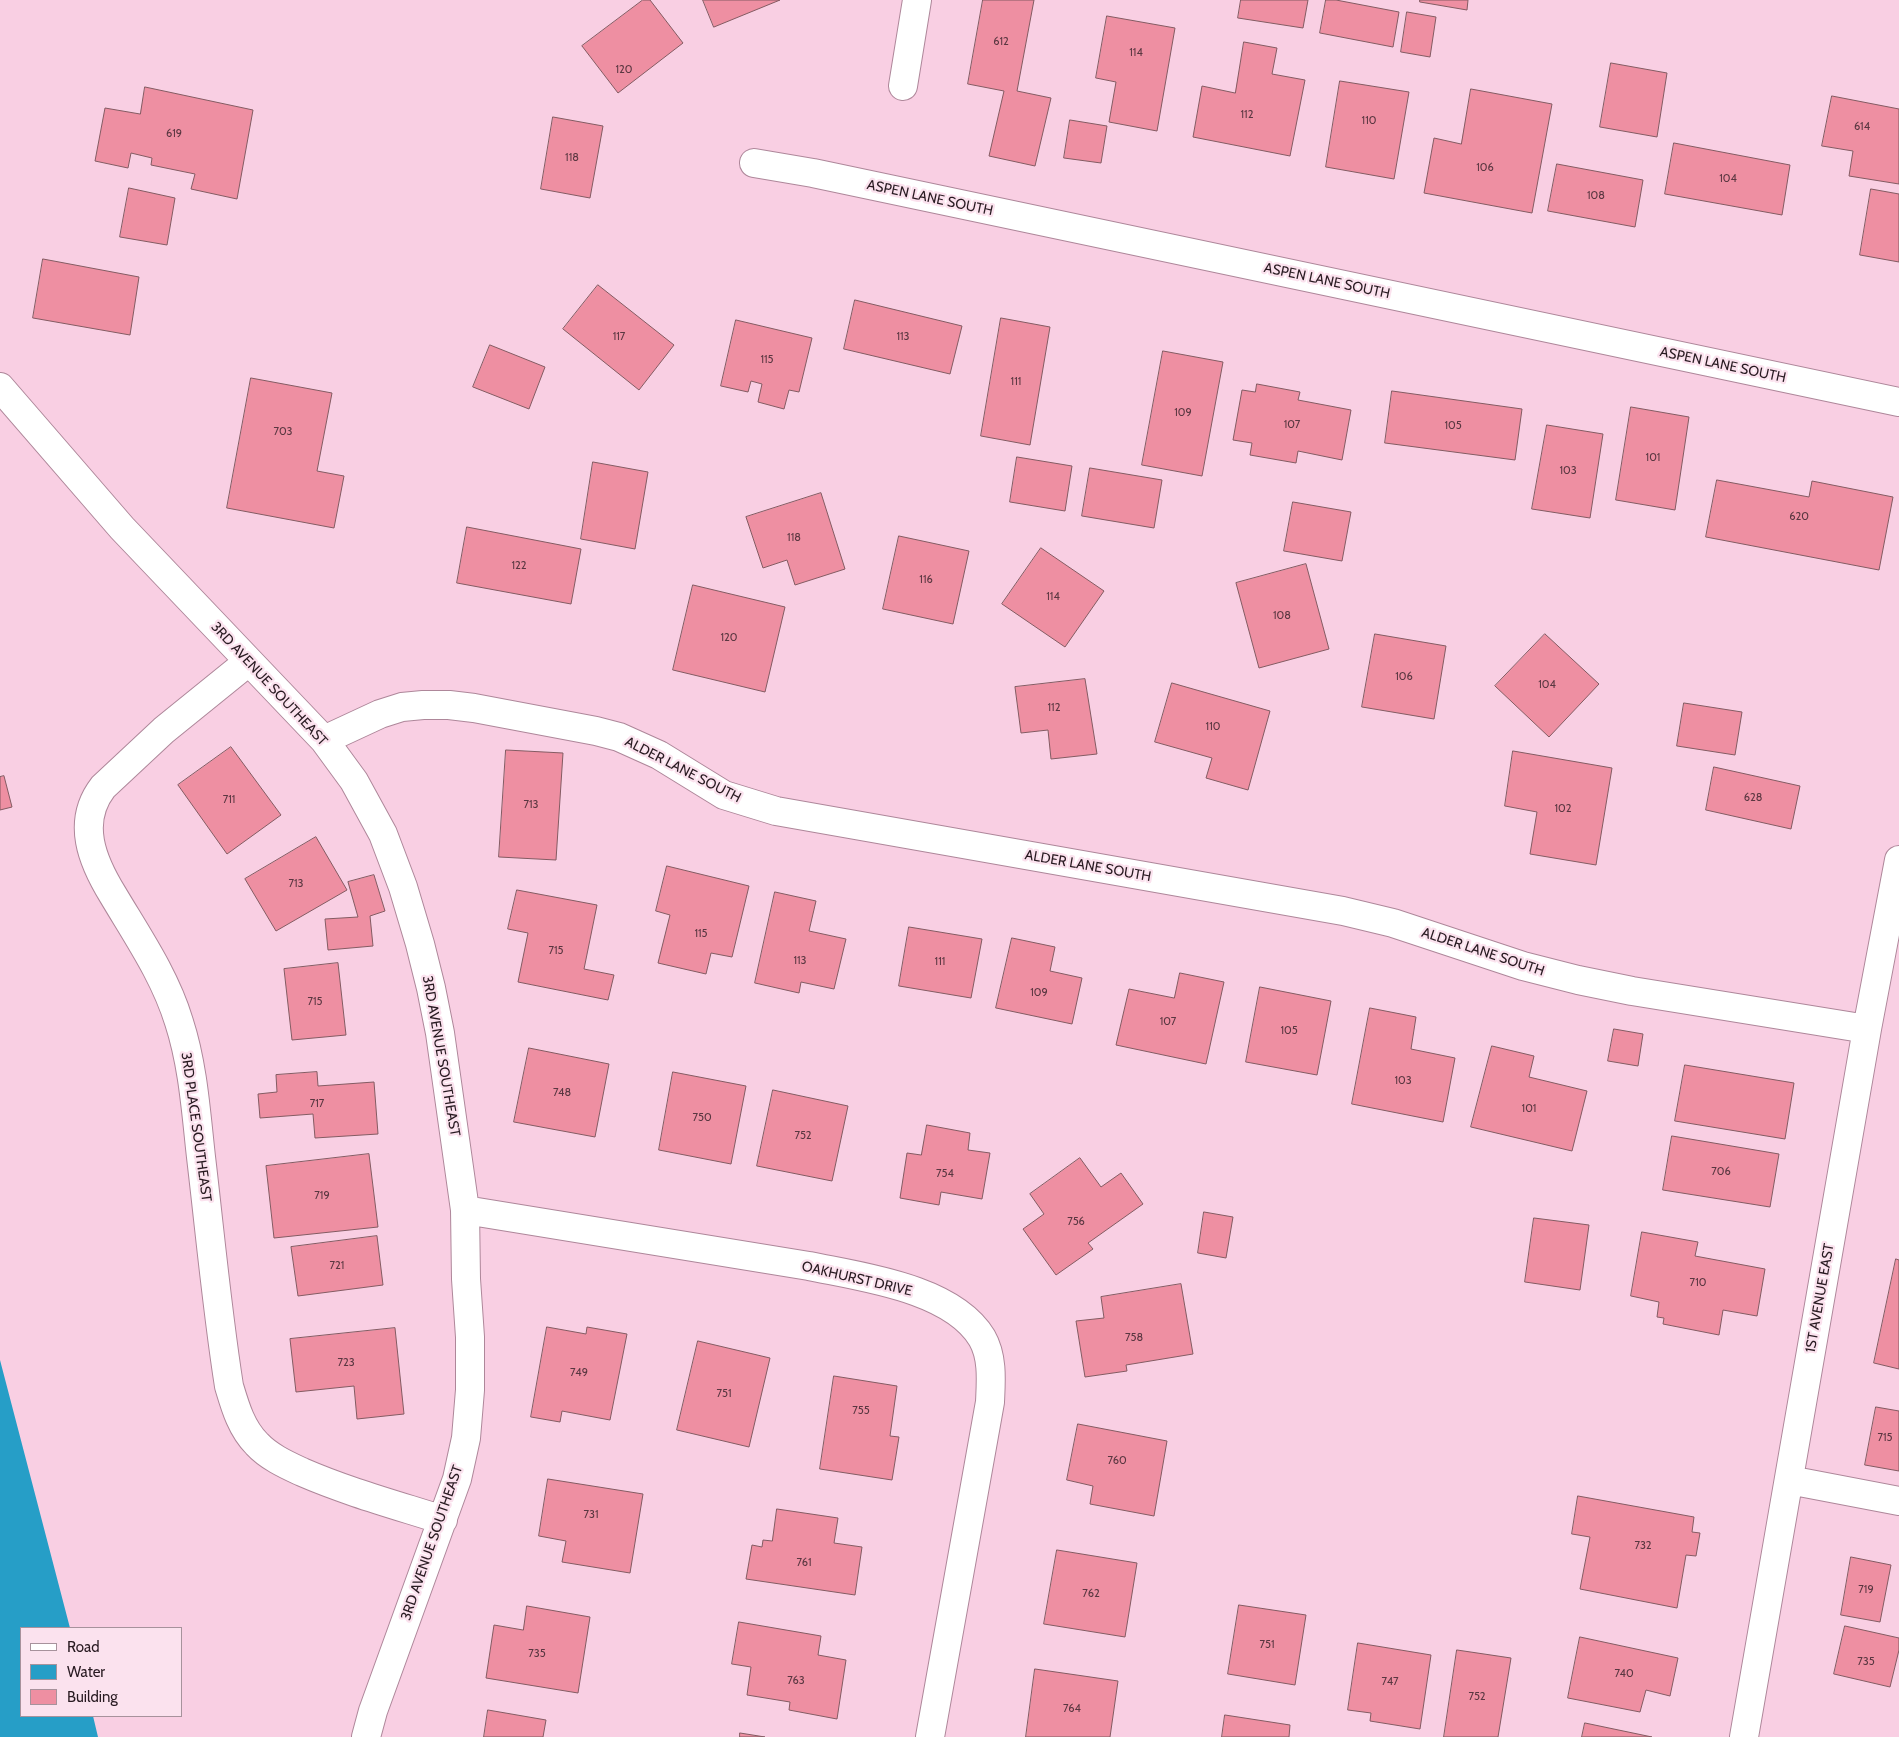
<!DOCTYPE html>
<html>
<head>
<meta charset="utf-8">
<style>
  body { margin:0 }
  #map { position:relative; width:1899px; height:1737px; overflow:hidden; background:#f9cfe3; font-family:Cabin,sans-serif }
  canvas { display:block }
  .legend { position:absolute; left:20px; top:1627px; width:162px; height:90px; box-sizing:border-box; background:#fbe2ee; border:1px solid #a7929c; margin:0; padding:6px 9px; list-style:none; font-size:15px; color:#281a21 }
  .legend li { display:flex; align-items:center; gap:10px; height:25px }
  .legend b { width:25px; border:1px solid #a7929c }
</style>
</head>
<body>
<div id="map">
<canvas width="1899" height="1737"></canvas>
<ul class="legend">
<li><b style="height:6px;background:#fff"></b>Road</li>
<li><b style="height:14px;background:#269ec7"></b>Water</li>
<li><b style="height:14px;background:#ee8fa2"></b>Building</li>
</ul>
</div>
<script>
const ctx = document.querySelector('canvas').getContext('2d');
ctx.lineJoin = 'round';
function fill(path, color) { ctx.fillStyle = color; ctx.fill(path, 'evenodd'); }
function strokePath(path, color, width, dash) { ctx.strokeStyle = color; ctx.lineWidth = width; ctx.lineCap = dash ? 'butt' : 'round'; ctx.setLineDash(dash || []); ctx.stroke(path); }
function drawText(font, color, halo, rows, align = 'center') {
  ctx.font = font + ' Cabin,sans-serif'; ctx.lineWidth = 4.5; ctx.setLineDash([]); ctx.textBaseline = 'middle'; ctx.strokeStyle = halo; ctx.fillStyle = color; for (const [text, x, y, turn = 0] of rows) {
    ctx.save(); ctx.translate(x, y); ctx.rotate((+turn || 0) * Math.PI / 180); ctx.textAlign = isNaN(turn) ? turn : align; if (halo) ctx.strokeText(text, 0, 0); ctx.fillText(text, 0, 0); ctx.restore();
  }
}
const water = new Path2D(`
  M0 1360 70 1628H21V1716H93L98 1737H0Z`);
const building = new Path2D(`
  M643 0H650L683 43 618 93 582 46Z
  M703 0H780L714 27Z
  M983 0H1034L1017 91 1051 98 1035 166 989 156 1004 91 968 84Z
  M1241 0H1308L1303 28 1238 18Z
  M1326 0H1336L1399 12 1393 47 1320 33Z
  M1420 0H1468L1467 10 1420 2Z
  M1407 12 1436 17 1430 57 1401 52Z
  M1107 16 1175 28 1157 131 1109 122 1116 82 1096 78Z
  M1244 42 1277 48 1272 74 1305 80 1290 156 1193 137 1202 86 1235 93Z
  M1611 63 1667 73 1657 137 1600 127Z
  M1340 81 1409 92 1394 179 1326 167Z
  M145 87 253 110 237 199 191 189 195 174 151 165 152 158 131 153 128 168 95 161 105 108 140 114Z
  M1471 89 1552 104 1532 213 1424 193 1434 138 1461 144Z
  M1832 96 1899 109V184L1849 176 1853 151 1822 146Z
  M553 117 603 126 590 198 541 189Z
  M1070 120 1107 126 1101 163 1064 158Z
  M1674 143 1790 165 1782 215 1665 194Z
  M1557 164 1643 180 1635 227 1548 211Z
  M129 188 175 198 167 245 120 237Z
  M1871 189 1899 194V262L1860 255Z
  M43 259 139 277 130 335 33 318Z
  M598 285 674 345 639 390 563 329Z
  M855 300 962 326 950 374 844 349Z
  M1001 318 1050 327 1030 445 981 436Z
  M736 320 812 338 799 392 789 390 784 409 758 402 762 384 751 381 748 392 721 386Z
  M490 345 545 367 529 409 473 387Z
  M1163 351 1223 362 1202 476 1142 465Z
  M251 378 332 393 317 471 344 476 334 528 227 508Z
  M1257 384 1300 392 1298 400 1351 410 1342 460 1298 451 1296 463 1250 455 1252 443 1233 440 1242 390 1255 392Z
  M1392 391 1522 409 1515 460 1385 443Z
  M1631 407 1689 417 1675 510 1616 500Z
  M1547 425 1603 434 1590 518 1532 509Z
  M1017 457 1072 466 1065 511 1010 502Z
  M593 462 648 472 635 549 581 539Z
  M1090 468 1162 480 1154 528 1082 516Z
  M1717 480 1809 497 1812 481 1893 497 1879 570 1706 537Z
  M821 493 845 569 795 585 787 560 763 568 746 517Z
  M1293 502 1351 512 1342 561 1284 551Z
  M467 527 581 549 571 604 457 583Z
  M899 536 969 551 953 624 883 609Z
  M1041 548 1104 591 1065 647 1002 604Z
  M1306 564 1329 649 1259 668 1236 583Z
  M693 585 785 607 765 692 673 670Z
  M1375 634 1446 646 1434 719 1362 707Z
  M1545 634 1599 684 1549 737 1495 686Z
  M1085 679 1097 754 1051 759 1048 730 1021 733 1015 687Z
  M1172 683 1270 711 1248 790 1206 778 1212 758 1155 742Z
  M1684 703 1742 712 1735 755 1677 746Z
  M231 747 281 815 227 854 178 785Z
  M506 750 563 753 556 860 499 857Z
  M1513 751 1612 768 1596 865 1530 854 1537 812 1505 806Z
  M1714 767 1800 786 1791 829 1706 810Z
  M4 776 12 807 0 810V777Z
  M316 837 347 890 276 931 245 879Z
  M667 866 749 886 732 957 711 953 706 974 658 963 670 915 656 911Z
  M374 875 385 911 370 916 373 946 328 950 325 919 358 917 348 882Z
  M517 890 597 905 584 969 614 975 608 1000 518 982 528 933 508 929Z
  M775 892 816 901 809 931 846 939 834 989 801 982 799 993 755 983Z
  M909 927 982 939 971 998 899 986Z
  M1012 938 1055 947 1050 971 1082 978 1072 1024 996 1008Z
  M338 963 346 1035 292 1040 284 969Z
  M1180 973 1224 982 1206 1064 1116 1045 1129 989 1174 998Z
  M1260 987 1331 1001 1317 1075 1246 1062Z
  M1370 1008 1416 1017 1411 1049 1455 1058 1443 1122 1352 1104Z
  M1614 1029 1643 1034 1638 1066 1608 1061Z
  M1492 1046 1534 1056 1529 1077 1587 1091 1572 1151 1471 1127Z
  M529 1048 609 1064 595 1137 514 1122Z
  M1685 1065 1794 1083 1785 1139 1675 1121Z
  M317 1072 318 1086 374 1082 378 1134 315 1138 313 1114 260 1118 258 1094 277 1092 276 1075Z
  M673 1072 746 1086 731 1164 659 1150Z
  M773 1090 848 1106 832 1181 757 1166Z
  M927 1125 970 1133 968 1150 990 1153 982 1199 941 1192 939 1205 900 1198 907 1153 921 1155Z
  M1672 1136 1779 1154 1770 1207 1663 1190Z
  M369 1154 378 1227 274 1238 266 1166Z
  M1080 1158 1101 1187 1121 1173 1143 1204 1088 1243 1093 1249 1056 1275 1023 1229 1044 1214 1030 1194Z
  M1204 1212 1233 1217 1226 1258 1198 1253Z
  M1534 1218 1589 1225 1580 1290 1525 1282Z
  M1642 1232 1698 1242 1695 1256 1765 1269 1757 1316 1723 1310 1719 1335 1663 1324 1664 1318 1657 1317 1659 1302 1631 1296Z
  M377 1236 383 1285 298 1296 291 1247Z
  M1896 1259 1899 1260V1369L1874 1363Z
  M1181 1284 1193 1354 1126 1365 1127 1371 1085 1377 1076 1321 1104 1318 1101 1297Z
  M547 1327 586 1334 587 1327 627 1334 610 1420 562 1411 560 1422 531 1417Z
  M395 1328 404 1414 357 1419 354 1386 296 1392 290 1339Z
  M698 1341 770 1358 749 1447 677 1430Z
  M834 1376 897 1386 890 1436 899 1437 892 1480 820 1469Z
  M1876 1407 1899 1411V1471L1865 1465Z
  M1078 1424 1167 1441 1154 1516 1090 1504 1093 1486 1067 1480Z
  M548 1479 643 1494 630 1573 562 1562 566 1541 539 1536Z
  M1578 1496 1694 1517 1692 1532 1700 1533 1696 1556 1686 1555 1677 1608 1580 1589 1590 1537 1572 1534Z
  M777 1509 838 1518 834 1543 862 1547 855 1595 746 1579 752 1545 762 1547 763 1540 772 1541Z
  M1057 1550 1137 1563 1125 1637 1044 1624Z
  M1851 1557 1891 1565 1880 1622 1841 1615Z
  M1239 1605 1306 1615 1295 1685 1228 1674Z
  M527 1606 590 1617 578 1693 486 1678 494 1625 523 1630Z
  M739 1622 821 1636 818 1655 846 1660 837 1719 789 1710 790 1702 747 1695 751 1667 732 1664Z
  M1845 1626 1899 1638V1650L1890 1687 1834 1674Z
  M1580 1637 1678 1658 1670 1696 1646 1690 1640 1712 1568 1698Z
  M1358 1643 1431 1655 1420 1729 1370 1721 1371 1713 1348 1710Z
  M1457 1650 1511 1658 1498 1737H1444Z
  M1035 1669 1118 1681 1110 1737H1026Z
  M488 1710 546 1720 543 1737H484Z
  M1225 1715 1290 1725 1289 1737H1222Z
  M1585 1723 1652 1737H1582Z
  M740 1733 765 1737H740Z`);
const minor = new Path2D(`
  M903 86 917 0
  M754 163 813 173 1899 402
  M0 387 122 528 324 740 354 781 383 834 403 887 420 944 431 988 440 1033 465 1210 466 1279 470 1337V1390L466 1438 457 1479 373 1711 366 1737
  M248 662 164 730 103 787C76 822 92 861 113 895 138 937 165 976 179 1022 193 1065 196 1112 201 1157 210 1233 217 1310 229 1386 235 1406 241 1428 257 1444 269 1457 287 1465 302 1472 348 1492 396 1505 443 1520
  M324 740 380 714 402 707 423 705H449L474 708 596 731 619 737 659 755 724 795 776 811 1343 911 1393 923 1523 966 1578 980 1632 991 1867 1029
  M465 1210 809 1266C861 1277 952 1288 982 1338 993 1357 991 1381 990 1402L930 1737
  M1789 1480 1899 1501
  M1744 1737 1867 1029 1899 860`);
const numberNames = [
  ["612",1001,42],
  ["114",1136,53],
  ["120",624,70],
  ["112",1247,115],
  ["110",1369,121],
  ["614",1862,127],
  ["619",174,134],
  ["118",572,158],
  ["106",1485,168],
  ["104",1728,179],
  ["108",1596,196],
  ["117",619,337],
  ["113",903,337],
  ["115",767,360],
  ["111",1016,382],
  ["109",1183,413],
  ["107",1292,425],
  ["105",1453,426],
  ["703",283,432],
  ["101",1653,458],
  ["103",1568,471],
  ["620",1799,517],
  ["118",794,538],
  ["122",519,566],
  ["116",926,580],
  ["114",1053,597],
  ["108",1282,616],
  ["120",729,638],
  ["106",1404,677],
  ["104",1547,685],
  ["112",1054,708],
  ["110",1213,727],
  ["628",1753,798],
  ["711",229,800],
  ["713",531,805],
  ["102",1563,809],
  ["713",296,884],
  ["115",701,934],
  ["715",556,951],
  ["113",800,961],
  ["111",940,962],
  ["109",1039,993],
  ["715",315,1002],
  ["107",1168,1022],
  ["105",1289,1031],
  ["103",1403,1081],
  ["748",562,1093],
  ["717",317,1104],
  ["101",1529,1109],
  ["750",702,1118],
  ["752",803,1136],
  ["706",1721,1172],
  ["754",945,1174],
  ["719",322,1196],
  ["756",1076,1222],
  ["721",337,1266],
  ["710",1698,1283],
  ["758",1134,1338],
  ["723",346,1363],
  ["749",579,1373],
  ["751",724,1394],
  ["755",861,1411],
  ["715",1885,1438],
  ["760",1117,1461],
  ["731",591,1515],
  ["732",1643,1546],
  ["761",804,1563],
  ["719",1866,1590],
  ["762",1091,1594],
  ["751",1267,1645],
  ["735",537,1654],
  ["735",1866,1662],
  ["740",1624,1674],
  ["763",796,1681],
  ["747",1390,1682],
  ["752",1477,1697],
  ["764",1072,1709]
];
const streetNames = [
  ["ASPEN LANE SOUTH",930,198,12],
  ["ASPEN LANE SOUTH",1327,281,12],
  ["ASPEN LANE SOUTH",1723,365,12],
  ["3RD AVENUE SOUTHEAST",269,684,47],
  ["ALDER LANE SOUTH",683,770,27],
  ["ALDER LANE SOUTH",1088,866,10],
  ["ALDER LANE SOUTH",1483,952,18],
  ["3RD AVENUE SOUTHEAST",441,1056,80],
  ["3RD PLACE SOUTHEAST",196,1127,82],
  ["OAKHURST DRIVE",857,1279,13],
  ["1ST AVENUE EAST",1820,1298,-80],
  ["3RD AVENUE SOUTHEAST",432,1543,-71]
];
fill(water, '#269ec7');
fill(building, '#ee8fa2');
strokePath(building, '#835b62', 1);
strokePath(minor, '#ae879a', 30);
strokePath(minor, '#fff', 28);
drawText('11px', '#5a3741', null, numberNames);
drawText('14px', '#281a21', '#fbe2ee', streetNames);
</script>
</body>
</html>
